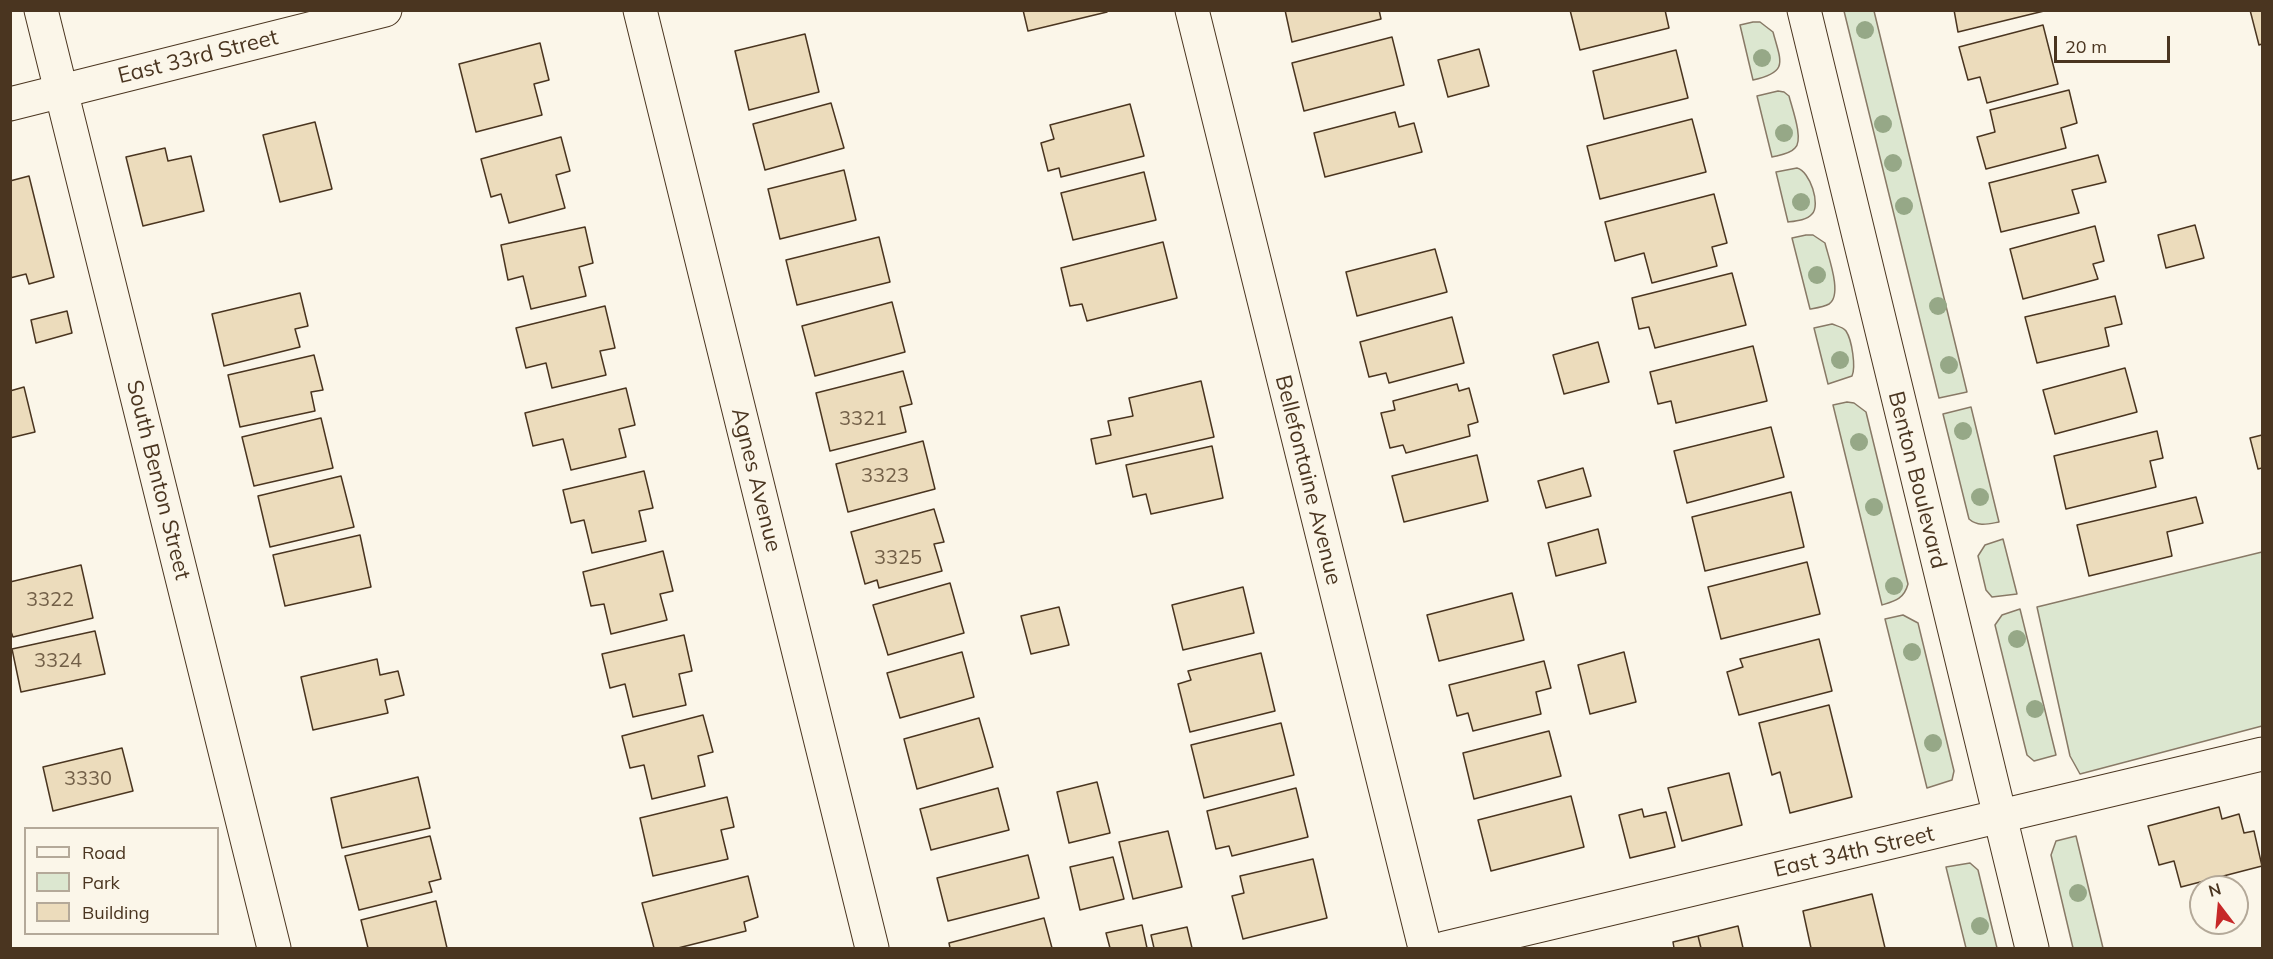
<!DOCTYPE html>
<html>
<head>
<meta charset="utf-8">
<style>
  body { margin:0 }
  #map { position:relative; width:2273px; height:959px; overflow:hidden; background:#fbf6e9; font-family:Mulish,sans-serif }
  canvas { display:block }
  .frame { position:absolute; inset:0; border:12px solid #4a3520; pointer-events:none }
  .legend { position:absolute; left:24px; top:827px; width:195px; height:108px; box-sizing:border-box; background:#fbf6e9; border:2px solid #b4a999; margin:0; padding:8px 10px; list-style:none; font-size:18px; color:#4a3520 }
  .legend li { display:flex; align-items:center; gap:12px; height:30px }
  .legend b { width:30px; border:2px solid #b4a999 }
  .north { position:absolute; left:2189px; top:875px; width:60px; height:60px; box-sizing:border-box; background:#fbf6e9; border:2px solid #b4a999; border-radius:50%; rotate:344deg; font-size:16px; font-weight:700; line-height:24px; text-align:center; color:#4a3520 }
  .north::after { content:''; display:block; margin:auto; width:21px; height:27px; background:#c62828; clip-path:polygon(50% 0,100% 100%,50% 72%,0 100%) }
  .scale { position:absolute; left:2054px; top:36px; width:116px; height:27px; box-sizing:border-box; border:3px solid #4a3520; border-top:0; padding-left:8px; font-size:18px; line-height:21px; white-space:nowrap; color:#4a3520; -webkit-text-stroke:4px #fbf6e9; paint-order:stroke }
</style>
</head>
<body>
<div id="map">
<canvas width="2273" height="959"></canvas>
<div class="frame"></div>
<ul class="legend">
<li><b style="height:8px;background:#fbf6e9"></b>Road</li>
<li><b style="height:16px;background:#dce7d0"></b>Park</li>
<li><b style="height:16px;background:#ecdcbc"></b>Building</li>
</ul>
<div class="north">N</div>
<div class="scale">20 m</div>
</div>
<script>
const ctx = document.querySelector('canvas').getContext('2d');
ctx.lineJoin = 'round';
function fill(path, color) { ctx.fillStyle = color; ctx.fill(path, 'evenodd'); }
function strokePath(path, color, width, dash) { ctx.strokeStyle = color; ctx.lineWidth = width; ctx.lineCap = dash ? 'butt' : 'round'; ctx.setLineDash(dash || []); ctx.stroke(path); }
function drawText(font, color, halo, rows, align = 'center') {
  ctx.font = font + ' Mulish,sans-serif'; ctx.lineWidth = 4.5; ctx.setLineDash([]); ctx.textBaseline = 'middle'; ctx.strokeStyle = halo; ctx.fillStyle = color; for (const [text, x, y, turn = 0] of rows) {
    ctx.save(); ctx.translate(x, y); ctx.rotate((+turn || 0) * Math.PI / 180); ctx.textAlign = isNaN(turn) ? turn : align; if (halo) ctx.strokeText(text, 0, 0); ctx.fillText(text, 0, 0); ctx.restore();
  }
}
const green = new Path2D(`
  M1844 11H1874L1967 392 1939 398Z
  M1753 22H1760L1773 32C1781 62 1789 72 1753 80L1740 25Z
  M1778 91 1784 92 1789 96C1792 108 1804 140 1795 148 1790 154 1780 155 1772 157L1757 96Z
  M1797 168C1810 171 1821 205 1812 214 1807 220 1796 221 1788 222L1776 172Z
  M1806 235H1813L1825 243C1828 256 1843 295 1829 304 1824 307 1816 308 1810 309L1792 238Z
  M1832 324C1837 326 1843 327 1846 331 1852 340 1856 367 1852 376L1828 384 1814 328Z
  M1847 402 1854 403 1866 412 1908 584C1904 599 1895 601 1882 605L1833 405Z
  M1971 407 1999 522C1988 524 1978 527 1969 519L1943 414Z
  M2003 539 2017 594 1992 597 1986 590 1978 556 1985 545Z
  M2262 552V726L2080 774 2070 756 2037 607Z
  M2020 609 2056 755 2034 761 2027 755 1995 625 2002 615Z
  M1903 615 1918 623 1954 771 1952 780 1927 788 1885 619Z
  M2076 836 2103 948H2073L2051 855 2056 841Z
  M1970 863 1978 870 1997 948H1966L1946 867Z`);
const building = new Path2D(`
  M1023 10H1107V12L1028 31Z
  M1285 10H1379L1381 19 1292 42Z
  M1570 10H1665L1669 28 1580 50Z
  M1954 10H2044V11L1958 32Z
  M2250 10H2262V44L2259 45Z
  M2043 25 2058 84 1987 103 1980 77 1968 80 1959 47Z
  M805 34 819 92 749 110 735 51Z
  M1392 37 1404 85 1304 111 1292 63Z
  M540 43 549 80 534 84 542 115 476 132 459 64Z
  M1479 49 1489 86 1448 97 1438 60Z
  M1676 50 1688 98 1604 119 1593 71Z
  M2069 90 2077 123 2061 128 2066 148 1986 169 1977 137 1995 132 1990 110Z
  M831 103 844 148 765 170 753 124Z
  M1130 104 1144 156 1061 177 1059 168 1048 171 1041 143 1054 139 1050 125Z
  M1395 112 1399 127 1414 123 1422 152 1325 177 1314 133Z
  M1692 119 1706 172 1600 199 1587 146Z
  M315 122 332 189 280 202 263 135Z
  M561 137 570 171 556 175 565 208 509 223 501 194 491 197 481 159Z
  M165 148 168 161 191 156 204 211 143 226 126 157Z
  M2098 155 2106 182 2072 190 2079 213 2001 232 1989 183Z
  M844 170 856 220 780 239 768 189Z
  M1144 172 1156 220 1073 240 1061 193Z
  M29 176 54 277 29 284 26 274 10 278V181Z
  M1714 194 1727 243 1712 247 1717 266 1652 283 1644 253 1615 261 1605 222Z
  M2195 225 2204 258 2166 268 2158 235Z
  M2095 226 2104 261 2093 264 2098 279 2023 299 2010 249Z
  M585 227 593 263 579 267 586 296 531 309 523 276 508 280 501 245Z
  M879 237 890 282 797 305 786 260Z
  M1163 242 1177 298 1087 321 1082 304 1070 306 1061 268Z
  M1435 249 1447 292 1357 316 1346 272Z
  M1732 273 1746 325 1655 348 1649 327 1639 329 1632 298Z
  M300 293 308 326 295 329 300 347 224 366 212 314Z
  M2115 296 2122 324 2105 328 2109 346 2037 363 2025 317Z
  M892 302 905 352 815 376 802 326Z
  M605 306 615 348 600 351 606 375 552 388 546 363 526 368 516 328Z
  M67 311 72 333 36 343 31 320Z
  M1452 317 1464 363 1389 383 1386 373 1369 377 1360 342Z
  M1598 342 1609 382 1564 394 1553 355Z
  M1753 346 1767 401 1676 423 1671 401 1658 404 1650 372Z
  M314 355 323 390 311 392 315 411 240 427 228 375Z
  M2125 368 2137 412 2055 434 2043 390Z
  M903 371 912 404 900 407 906 432 830 451 816 393Z
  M1201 381 1214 437 1096 464 1091 439 1111 435 1108 421 1133 416 1129 398Z
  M1457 384 1459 391 1469 388 1478 422 1468 425 1470 436 1406 453 1403 445 1390 448 1381 413 1395 410 1393 401Z
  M24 387 35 432 10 438V391Z
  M626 388 635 425 619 429 626 457 571 470 563 439 533 446 525 413Z
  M321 418 333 468 254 486 242 437Z
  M1771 427 1784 477 1687 503 1674 451Z
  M2157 431 2163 458 2150 461 2156 487 2066 509 2054 456Z
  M2262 435V468L2258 469 2250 438Z
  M923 441 935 489 848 512 836 464Z
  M1212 446 1223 498 1151 514 1146 494 1133 497 1126 465Z
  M1477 455 1488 501 1404 522 1392 476Z
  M1583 468 1591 496 1546 508 1538 481Z
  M644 471 653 508 639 511 646 541 592 553 584 520 571 523 563 490Z
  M341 476 354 527 270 547 258 496Z
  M1791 492 1804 547 1705 571 1692 517Z
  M2196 497 2203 523 2167 532 2172 556 2089 576 2077 525Z
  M934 509 944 542 934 544 942 571 879 588 877 580 865 584 851 532Z
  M1598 529 1606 563 1556 576 1548 543Z
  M360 535 371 587 285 606 273 555Z
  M663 551 673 591 660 594 667 620 611 634 604 604 591 606 583 572Z
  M1807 562 1820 614 1721 639 1708 587Z
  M81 565 93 618 13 637 10 629V582Z
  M950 583 964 633 888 655 873 605Z
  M1243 587 1254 633 1183 650 1172 605Z
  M1512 593 1524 640 1439 661 1427 615Z
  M1059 607 1069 645 1031 654 1021 616Z
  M95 631 105 674 21 692 12 649Z
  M684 635 692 671 679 674 686 705 633 717 625 684 610 688 602 654Z
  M1819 639 1832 691 1739 715 1727 672 1743 667 1740 659Z
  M962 652 974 697 900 718 887 673Z
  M1624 652 1636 702 1590 714 1578 665Z
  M1261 653 1275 711 1190 732 1178 684 1191 680 1188 671Z
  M377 659 380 675 398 671 404 695 385 700 388 713 313 730 301 677Z
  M1544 661 1551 688 1536 692 1541 714 1473 731 1468 713 1457 716 1449 685Z
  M1829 705 1852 797 1790 813 1780 772 1772 775 1759 723Z
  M703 715 713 752 698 756 705 786 652 799 644 765 630 768 622 736Z
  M979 718 993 767 917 789 904 739Z
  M1281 723 1294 775 1204 798 1191 745Z
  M1549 731 1561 776 1474 799 1463 753Z
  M122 748 133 791 53 811 43 767Z
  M1729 773 1742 825 1682 841 1668 788Z
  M418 777 430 828 342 848 331 798Z
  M1097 782 1110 833 1069 843 1057 792Z
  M998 788 1009 830 931 850 920 809Z
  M1296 788 1308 837 1232 856 1229 846 1216 849 1207 811Z
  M1571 796 1584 847 1491 871 1478 820Z
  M727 797 734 827 721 830 728 859 653 876 640 818Z
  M2219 807 2222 819 2239 814 2244 833 2254 831 2262 866 2181 887 2174 861 2159 865 2148 826Z
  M1642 809 1644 817 1666 812 1675 847 1630 858 1619 815Z
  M1168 831 1182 887 1133 899 1119 842Z
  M430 836 441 879 429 882 432 892 359 910 345 856Z
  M1028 855 1039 898 948 921 937 878Z
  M1113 857 1124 899 1080 910 1070 867Z
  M1313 859 1327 918 1243 939 1232 896 1244 893 1240 876Z
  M748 876 758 917 744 922 746 931 678 948H654L642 903Z
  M1872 894 1885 948H1811L1803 911Z
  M436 901 447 948H368L361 920Z
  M1044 918 1052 948H950L949 943Z
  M1142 925 1147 948H1110L1106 933Z
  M1738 926 1743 948H1701L1698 936Z
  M1187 927 1192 948H1154L1151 935Z
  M1698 936 1701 948H1674L1673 942Z`);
const minor = new Path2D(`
  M640 10 872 948
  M1192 10 1425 948
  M10 104 385 10
  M1445 948 2262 754`);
const tertiary = new Path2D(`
  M41 10 274 948`);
const secondary = new Path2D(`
  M1804 10 2032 948`);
const trees = [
  [1865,30],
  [1762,58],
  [1883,124],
  [1784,133],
  [1893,163],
  [1801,202],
  [1904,206],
  [1817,275],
  [1938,306],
  [1840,360],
  [1949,365],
  [1963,431],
  [1859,442],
  [1980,497],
  [1874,507],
  [1894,586],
  [2017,639],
  [1912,652],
  [2035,709],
  [1933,743],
  [2078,893],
  [1980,926]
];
const numberNames = [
  ["3321",863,419],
  ["3323",885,476],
  ["3325",898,558],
  ["3322",50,600],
  ["3324",58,661],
  ["3330",88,779]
];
const streetNames = [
  ["East 33rd Street",198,57,-14],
  ["South Benton Street",158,480,76],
  ["Agnes Avenue",756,480,76],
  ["Bellefontaine Avenue",1308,480,76],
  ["Benton Boulevard",1917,480,76],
  ["East 34th Street",1854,852,-13]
];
fill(green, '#dce7d0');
strokePath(green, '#887966', 1.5);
fill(building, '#ecdcbc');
strokePath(building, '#4a3520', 1.5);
strokePath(minor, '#4a3520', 35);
strokePath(tertiary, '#4a3520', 35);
strokePath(secondary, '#4a3520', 35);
strokePath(minor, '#fbf6e9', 33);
strokePath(tertiary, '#fbf6e9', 33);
strokePath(secondary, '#fbf6e9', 33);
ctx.fillStyle = '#96a887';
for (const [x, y] of trees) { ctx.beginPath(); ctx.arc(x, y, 9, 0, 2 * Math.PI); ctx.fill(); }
drawText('20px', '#725f47', null, numberNames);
drawText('22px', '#4a3520', '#fbf6e9', streetNames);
</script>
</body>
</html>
